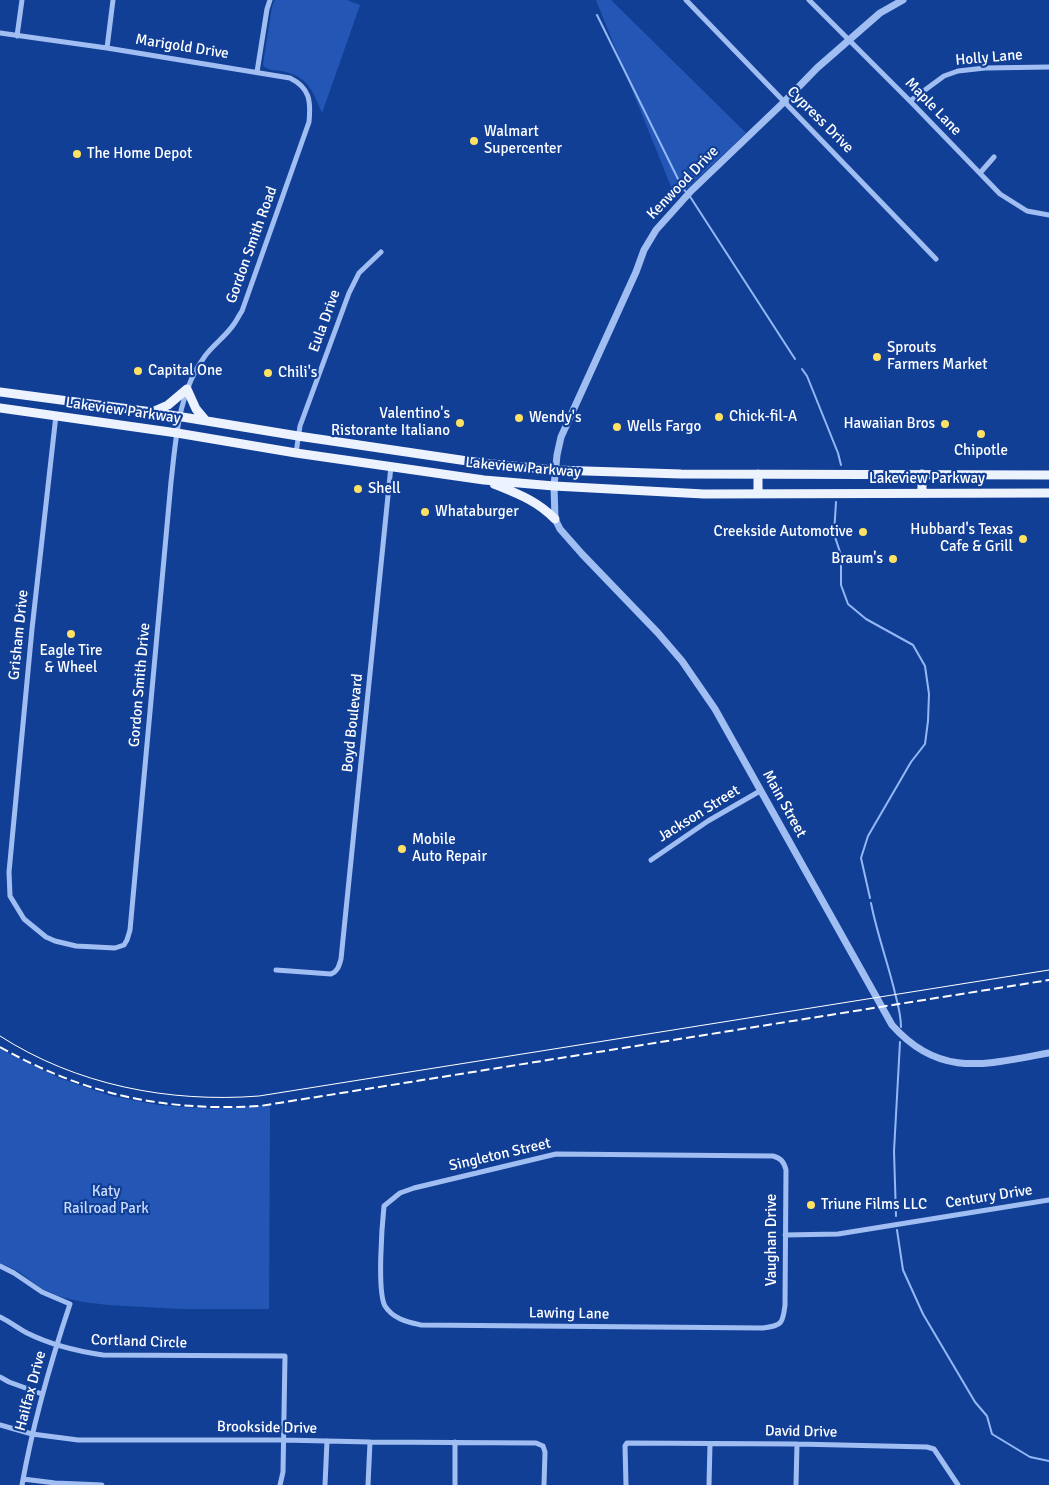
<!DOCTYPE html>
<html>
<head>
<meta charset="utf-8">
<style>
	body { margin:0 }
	canvas { display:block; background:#123f96 }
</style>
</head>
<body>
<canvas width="1049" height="1485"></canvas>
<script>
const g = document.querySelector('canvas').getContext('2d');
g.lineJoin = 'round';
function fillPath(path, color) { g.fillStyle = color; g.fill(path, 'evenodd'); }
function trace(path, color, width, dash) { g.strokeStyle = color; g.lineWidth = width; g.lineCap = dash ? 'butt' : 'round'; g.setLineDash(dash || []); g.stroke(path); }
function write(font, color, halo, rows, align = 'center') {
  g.font = font + ' Signika,sans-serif'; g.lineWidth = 4.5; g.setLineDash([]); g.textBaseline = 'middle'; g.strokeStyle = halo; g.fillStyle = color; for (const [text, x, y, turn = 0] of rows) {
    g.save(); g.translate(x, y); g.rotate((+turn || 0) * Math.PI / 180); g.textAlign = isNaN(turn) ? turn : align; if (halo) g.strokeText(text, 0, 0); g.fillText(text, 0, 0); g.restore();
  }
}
const green = new Path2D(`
	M275,0H347L360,5L322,113C312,90 309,77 282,71C275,70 268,71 263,65L272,7Z
	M596,0H611L746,133L676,199Z
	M0,1049L59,1078L111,1096L158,1105L210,1109L270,1105L269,1309H181L108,1305L84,1302L61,1297L42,1289L18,1271L0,1263Z`);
const stream = new Path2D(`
	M597,15L681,185L686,192
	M689,195L795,359
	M802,369L807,376L838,453L841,465
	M836,502L834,534L841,555V585L848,604L866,619L913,645L925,666L929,694L928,721L925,744L911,762L868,836L861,858L870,898
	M871,903C877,934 888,963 895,993C898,1004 901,1015 901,1027
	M896,1216L894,1151L900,1042
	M897,1230L903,1270L923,1314L975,1402L987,1416L992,1434L1030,1457L1049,1461`);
const minor = new Path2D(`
	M686,0L936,259
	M809,0L910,101L1000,194L1027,211L1049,215
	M0,33L107,48L290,78C310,88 311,101 309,122L242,311C239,315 237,320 234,324C226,336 214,344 205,356C178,392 176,439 171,482L130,930L127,940L124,945L115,948L76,946L55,941L46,937L24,919L10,896L9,872L32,629L56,415
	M17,36L22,0
	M107,48L113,0
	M257,72L267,9L270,0
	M910,101L944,76L958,71L985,68L1049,67
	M980,173L994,157
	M296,453L300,426L349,293L359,273L381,252
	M651,860L708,821L760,791
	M276,970L331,974C338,971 339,966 341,959L391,466
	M556,1154L773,1156C781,1158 784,1162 786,1170L785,1305C783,1323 782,1326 763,1328L421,1325C408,1322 393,1319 385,1306C377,1292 382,1225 384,1206L400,1193L414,1188Z
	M785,1235L838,1234L1049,1200
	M0,1266L14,1273L42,1292L70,1304C50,1364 33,1423 22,1485
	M0,1317C10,1322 18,1328 27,1333C51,1345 76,1351 103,1355L285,1356L283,1472L280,1485
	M0,1377L9,1382L42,1394
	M0,1425L32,1434L78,1440H283L370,1442L536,1443L543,1446L545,1452L544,1485
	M23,1479L55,1483L102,1485
	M325,1485L327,1441
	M368,1485L370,1442
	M455,1485V1442
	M626,1485L625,1446L627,1443L797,1444L927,1447L934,1449L958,1485
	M709,1485L710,1444
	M796,1485L797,1444`);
const tertiary = new Path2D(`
	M903,0L880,13L817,68L784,102L691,191L656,230L644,250L636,272L561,437L557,455L554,486L555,519L560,529L582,554L658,633L682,661L715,709L892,1025C940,1079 986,1064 1049,1053`);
const primary = new Path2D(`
	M0,392L152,412L298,436L481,463L555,470L681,474L1049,475
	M0,408L177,433L296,453L484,480L554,486L704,494L1049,493
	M152,412L168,405L187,389L196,409L206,421
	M758,474V494
	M494,484C518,494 536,500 555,519
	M922,493V474`);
const tram = new Path2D(`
	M0,1036C76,1085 169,1103 259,1096L1049,970`);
const rail = new Path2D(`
	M0,1047C83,1094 165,1112 260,1106L1049,980`);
const markers = [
	[474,141,5,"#ffe163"],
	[77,154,5,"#ffe163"],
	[877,357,5,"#ffe163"],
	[138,371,5,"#ffe163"],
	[268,373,5,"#ffe163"],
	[719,417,5,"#ffe163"],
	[519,418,5,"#ffe163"],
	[460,423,5,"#ffe163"],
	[945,424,5,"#ffe163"],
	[617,427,5,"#ffe163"],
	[981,434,5,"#ffe163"],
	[358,489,5,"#ffe163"],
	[425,512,5,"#ffe163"],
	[863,532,5,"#ffe163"],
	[1023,539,5,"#ffe163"],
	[893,559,5,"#ffe163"],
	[71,634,5,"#ffe163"],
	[402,849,5,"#ffe163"],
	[811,1205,5,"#ffe163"]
];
const streetNames = [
	["Marigold Drive",182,47,9],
	["Holly Lane",989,58,-5],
	["Maple Lane",933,107,46],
	["Cypress Drive",820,120,45],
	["Kenwood Drive",683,183,-46],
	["Gordon Smith Road",252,245,-70],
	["Eula Drive",325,321,-70],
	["Lakeview Parkway",123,411,8],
	["Lakeview Parkway",523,468,5],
	["Lakeview Parkway",927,479],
	["Grisham Drive",19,635,-84],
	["Gordon Smith Drive",140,685,-85],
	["Boyd Boulevard",353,723,-84],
	["Main Street",784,804,61],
	["Jackson Street",699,814,-32],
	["Singleton Street",500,1155,-13],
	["Century Drive",989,1197,-9],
	["Vaughan Drive",772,1240,-90],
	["Lawing Lane",569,1314,1],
	["Cortland Circle",139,1342,2],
	["Hailfax Drive",31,1391,-75],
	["Brookside Drive",267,1428,1],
	["David Drive",801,1432,1]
];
const poiNames = [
	["Walmart",484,132],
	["Supercenter",484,149],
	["The Home Depot",87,154],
	["Sprouts",887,348],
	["Farmers Market",887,365],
	["Capital One",148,371],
	["Chili's",278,373],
	["Valentino's",450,414,"right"],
	["Ristorante Italiano",450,431,"right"],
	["Chick-fil-A",729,417],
	["Wendy's",529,418],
	["Hawaiian Bros",935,424,"right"],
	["Wells Fargo",627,427],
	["Chipotle",981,451,"center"],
	["Shell",368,489],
	["Whataburger",435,512],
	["Hubbard's Texas",1013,530,"right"],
	["Cafe & Grill",1013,547,"right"],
	["Creekside Automotive",853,532,"right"],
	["Braum's",883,559,"right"],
	["Eagle Tire",71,651,"center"],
	["& Wheel",71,668,"center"],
	["Mobile",412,840],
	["Auto Repair",412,857],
	["Triune Films LLC",821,1205]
];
const parkNames = [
	["Katy",106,1192],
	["Railroad Park",106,1209]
];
fillPath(green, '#2457b5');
trace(stream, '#93b8f6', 2);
trace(minor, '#a1bef3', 5);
trace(tertiary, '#a1bef3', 7);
trace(primary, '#edf2ff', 9);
trace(tram, '#fff', 1);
trace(rail, '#fff', 2, [9, 4]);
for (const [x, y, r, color] of markers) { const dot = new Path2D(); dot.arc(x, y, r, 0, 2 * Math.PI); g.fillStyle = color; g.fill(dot); trace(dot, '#123f96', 2); }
write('15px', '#fff', '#123f96', streetNames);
write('15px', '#fff', '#123f96', poiNames, 'left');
write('15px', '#c9dcfd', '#123f96', parkNames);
</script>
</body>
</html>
